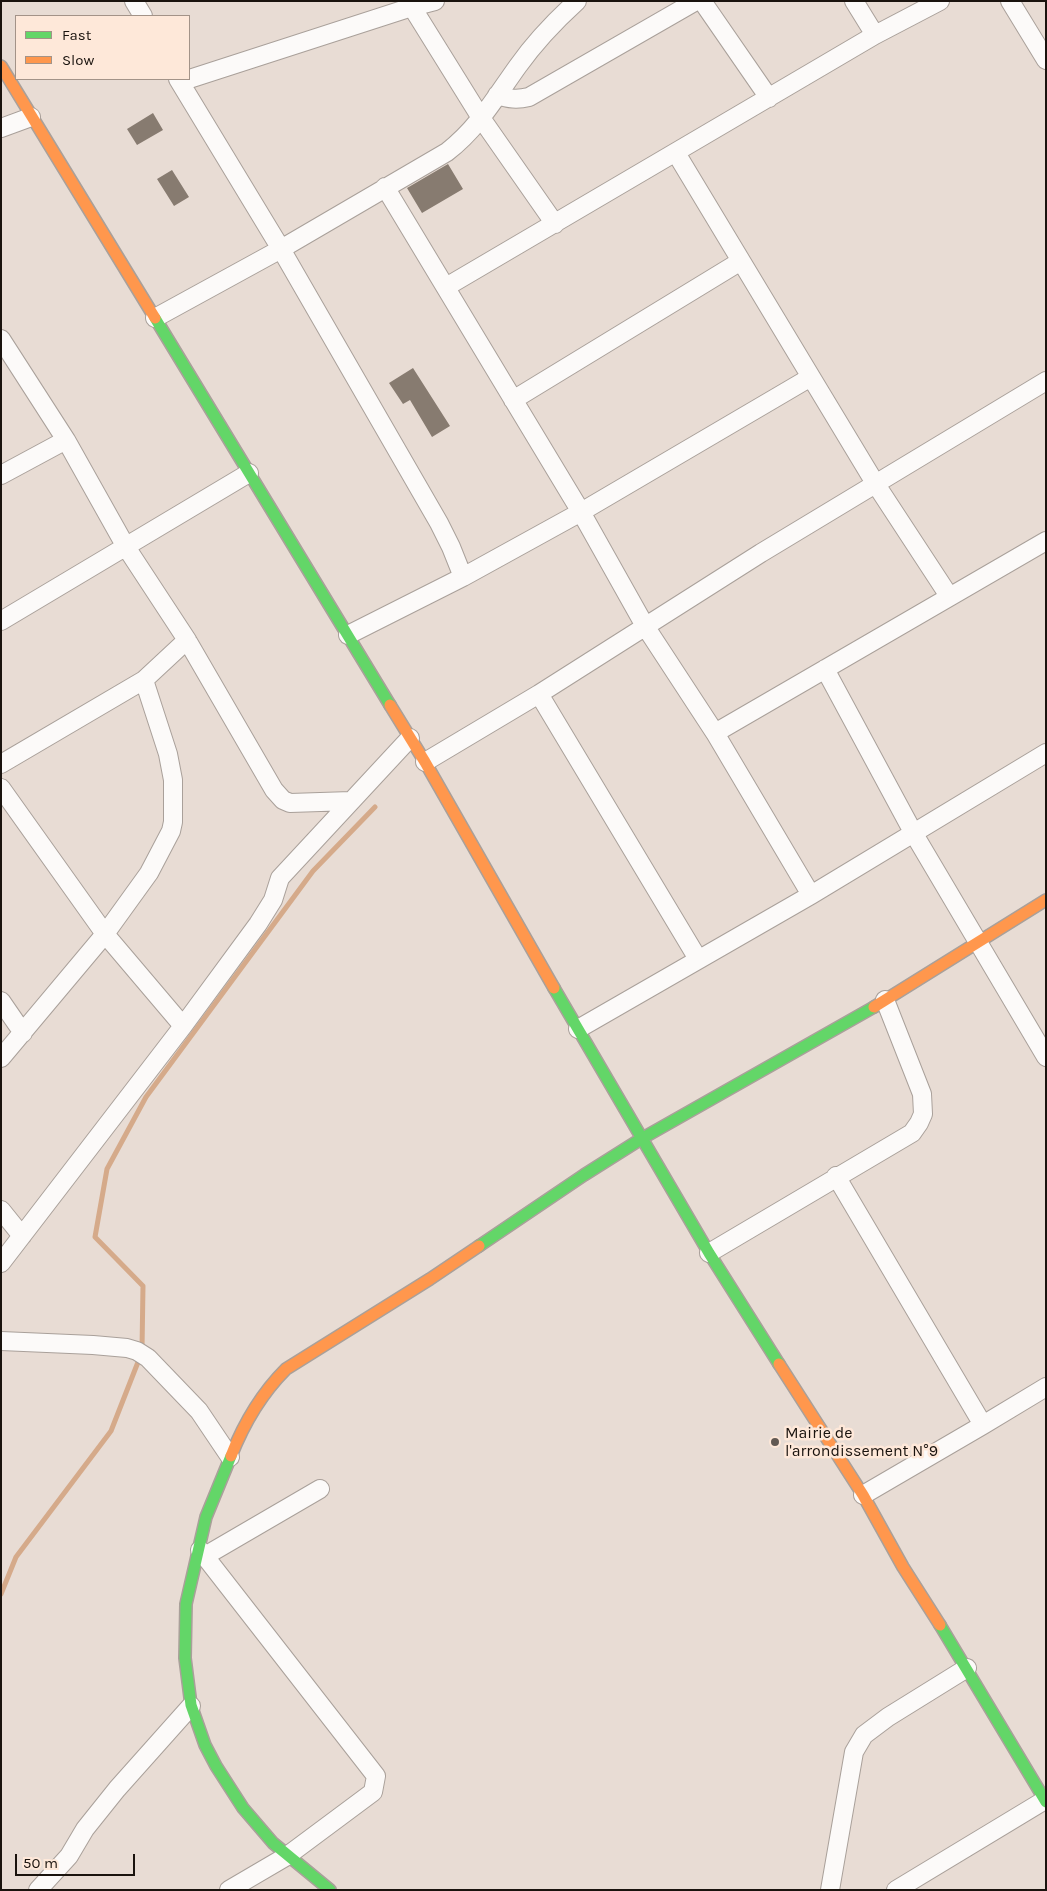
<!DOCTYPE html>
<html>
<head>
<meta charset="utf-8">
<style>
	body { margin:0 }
	#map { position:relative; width:1047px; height:1891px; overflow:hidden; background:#e8dcd4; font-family:Karla,sans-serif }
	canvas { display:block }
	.frame { position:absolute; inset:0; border:2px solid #1a130e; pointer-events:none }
	.legend { position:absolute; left:15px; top:15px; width:175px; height:65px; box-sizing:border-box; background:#fee8d9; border:1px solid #a39388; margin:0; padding:6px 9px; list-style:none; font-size:15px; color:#1a130e }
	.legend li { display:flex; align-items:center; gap:10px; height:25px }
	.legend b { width:25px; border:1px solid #a39388 }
	.scale { position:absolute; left:15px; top:1854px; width:120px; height:22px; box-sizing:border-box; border:2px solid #1a130e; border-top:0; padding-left:6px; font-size:15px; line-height:18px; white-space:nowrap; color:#1a130e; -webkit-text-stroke:4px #fee8d9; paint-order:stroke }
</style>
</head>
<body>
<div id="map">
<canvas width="1047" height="1891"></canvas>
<div class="frame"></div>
<ul class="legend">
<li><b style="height:6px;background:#63d668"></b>Fast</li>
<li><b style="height:6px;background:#ff974d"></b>Slow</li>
</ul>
<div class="scale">50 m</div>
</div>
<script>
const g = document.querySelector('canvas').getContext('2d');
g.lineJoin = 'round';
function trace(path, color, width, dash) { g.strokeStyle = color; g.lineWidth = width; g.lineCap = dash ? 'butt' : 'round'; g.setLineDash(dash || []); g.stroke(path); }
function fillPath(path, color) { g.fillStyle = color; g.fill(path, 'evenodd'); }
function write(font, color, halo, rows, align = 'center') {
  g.font = font + ' Karla,sans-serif'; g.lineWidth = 5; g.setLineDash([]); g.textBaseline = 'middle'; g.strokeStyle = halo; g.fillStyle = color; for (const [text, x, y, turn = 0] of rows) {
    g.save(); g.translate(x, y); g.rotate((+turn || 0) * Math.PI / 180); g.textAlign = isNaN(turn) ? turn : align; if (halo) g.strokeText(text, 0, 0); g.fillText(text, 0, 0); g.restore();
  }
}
const stream = new Path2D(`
	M142,1349L143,1286L95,1237L107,1169L146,1097L313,871L375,807
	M1,1594L16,1557L111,1431L140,1357`);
const building = new Path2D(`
	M153,113L163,130L137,145L127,129Z
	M448,164L463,189L422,213L407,188Z
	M172,170L189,197L174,206L157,179Z
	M413,368L450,426L432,437L410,400L403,404L389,383Z`);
const street = new Path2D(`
	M134,1L143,16
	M702,1L769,98
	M854,1L875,35L940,1
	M1010,1L1046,60
	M412,7L435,1
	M180,82L412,7L481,118L555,224
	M497,95C509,99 517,100 529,97L696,1
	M1,128L31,117
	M385,187L581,512L645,626L715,733L811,895
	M446,287L875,35
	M155,318L281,249L178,79
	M1,339L66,440L126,547L187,640L274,790L283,800L290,803L351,801
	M811,377L875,483L949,596
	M513,400L741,261
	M1,475L66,440
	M463,577L451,547L439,523L281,249L447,152C478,128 495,98 518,66C535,42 555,21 577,1
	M1,621L249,473
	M348,635L463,577L581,512L811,377L676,153
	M825,669L914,834L1046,1057
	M539,694L698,959
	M715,733L1046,541
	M425,762L539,694L761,553L1046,381
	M1,764L144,680L187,640
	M1,788L105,934L183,1026
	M1,1001L23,1033
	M578,1029L811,895L1046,753
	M1,1058L105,934L149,873L171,831L173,822V780L168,754L144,680
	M836,1176L983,1425
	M1,1210L22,1236
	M709,1253L912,1133L919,1123L923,1114L922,1094L885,1000
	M1,1263L183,1026L258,924L273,900L280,878L410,738
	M1,1341L93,1345L127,1348L137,1351L148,1358L199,1411L230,1457
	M863,1495L983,1425L1046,1387
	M200,1550L376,1776L373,1792L287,1856L229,1890
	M205,1556L320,1489
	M38,1890L69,1856L85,1829L117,1789L191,1706
	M830,1890L854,1752L864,1735L888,1717L967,1668
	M896,1890L1045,1800`);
const fast = new Path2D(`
	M155,318L390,705
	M554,988L709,1253L779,1364
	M479,1246L584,1175L641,1139L874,1007
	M231,1456L206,1517L186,1604L185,1658L191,1705L205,1745L216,1766L243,1808L273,1843L330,1890
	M940,1625L1046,1802`);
const slow = new Path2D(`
	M1,66L155,318
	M390,705L425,762L554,988
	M874,1007L1046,900
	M779,1364L863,1495L903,1567L940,1625
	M231,1456C244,1423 261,1394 286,1369L430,1279L479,1246`);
const markers = [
	[775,1442,5,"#625953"]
];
const poiNames = [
	["Mairie de",785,1433],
	["l'arrondissement N°9",785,1451]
];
trace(stream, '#d5aa8a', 5);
fillPath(building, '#877b70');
trace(street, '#a9a09a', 20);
trace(fast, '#a9a09a', 14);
trace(slow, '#a9a09a', 14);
trace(street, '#fcfaf9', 18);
trace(fast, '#63d668', 11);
trace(slow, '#ff974d', 11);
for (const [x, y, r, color] of markers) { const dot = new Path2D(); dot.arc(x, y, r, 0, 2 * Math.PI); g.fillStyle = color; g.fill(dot); trace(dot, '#fee8d9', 2); }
write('16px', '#1a130e', '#fee8d9', poiNames, 'left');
</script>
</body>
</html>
